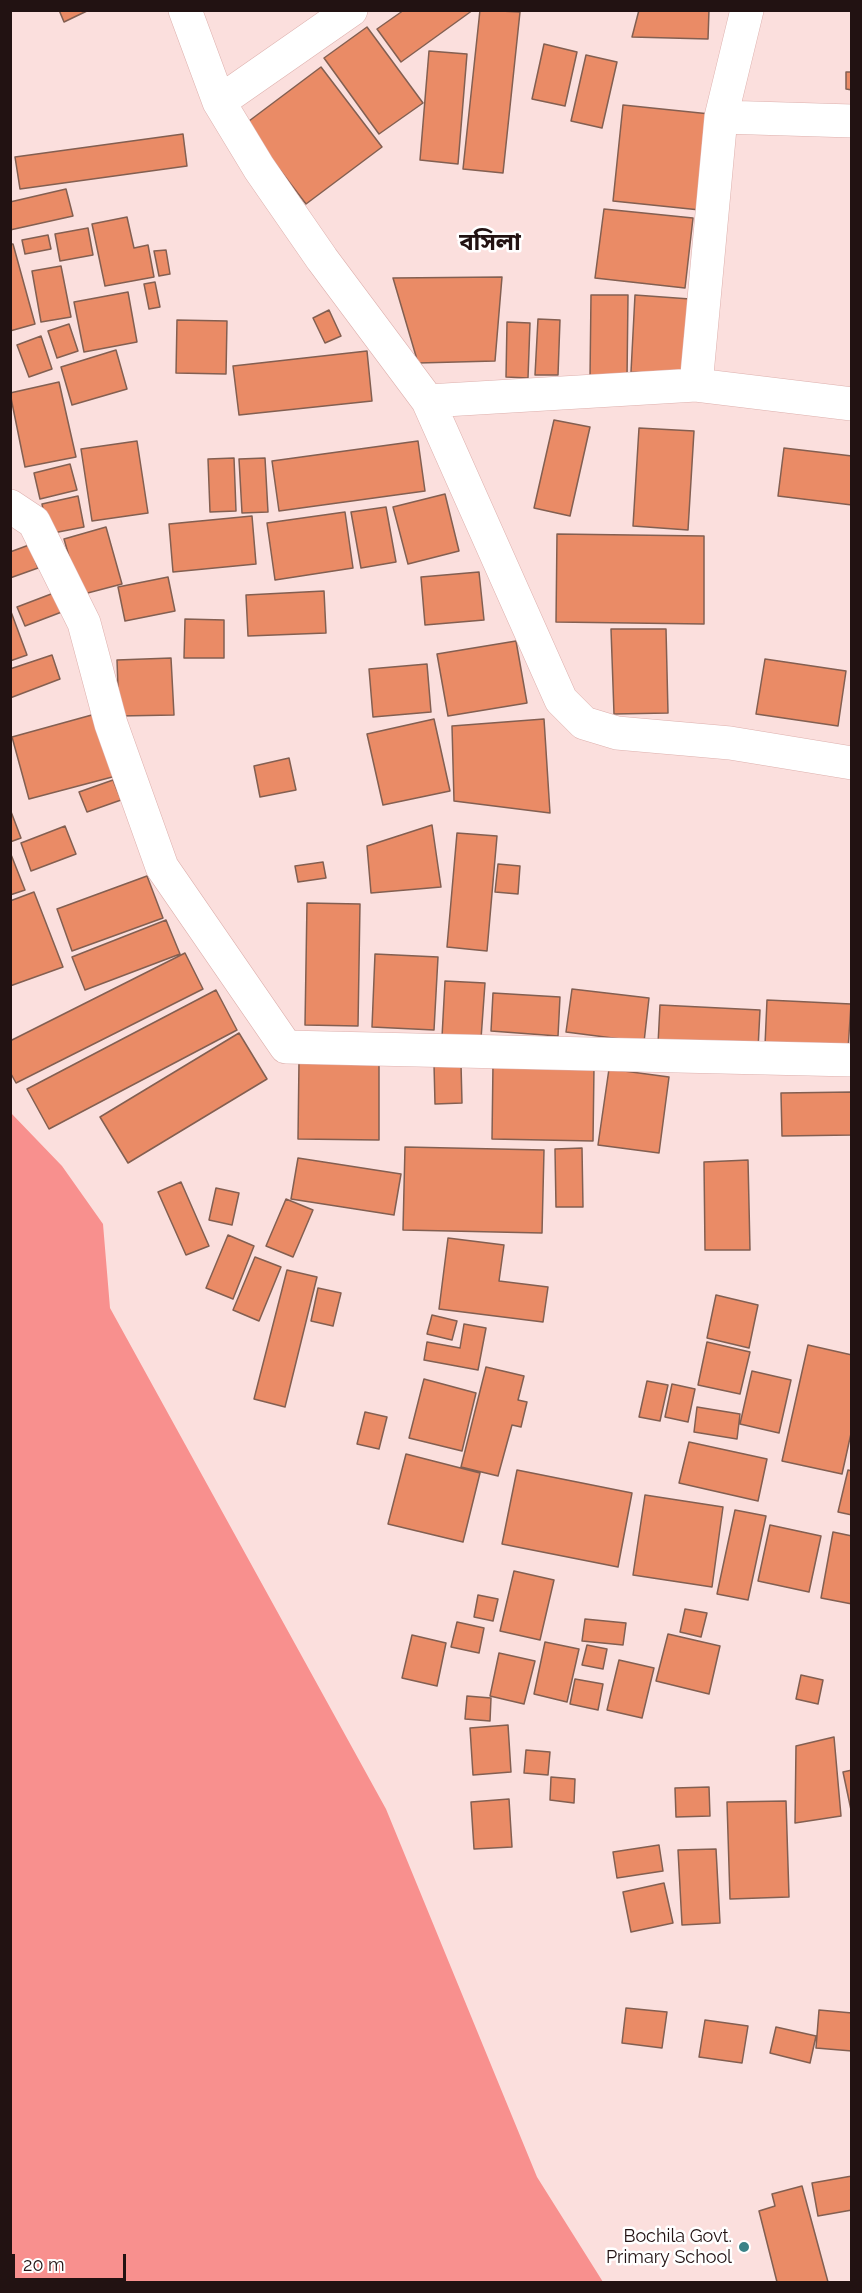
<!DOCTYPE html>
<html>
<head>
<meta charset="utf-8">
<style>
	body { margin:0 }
	#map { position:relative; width:862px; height:2293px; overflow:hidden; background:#fbdfdd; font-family:Raleway,sans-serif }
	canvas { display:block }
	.frame { position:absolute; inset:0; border:12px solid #221212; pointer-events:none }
	.scale { position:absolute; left:12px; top:2254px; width:114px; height:27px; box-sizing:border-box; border:3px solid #221212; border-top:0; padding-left:8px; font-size:18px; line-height:21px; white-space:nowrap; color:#221212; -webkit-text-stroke:4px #fff; paint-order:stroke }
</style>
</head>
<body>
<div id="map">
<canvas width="862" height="2293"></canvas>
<div class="frame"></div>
<div class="scale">20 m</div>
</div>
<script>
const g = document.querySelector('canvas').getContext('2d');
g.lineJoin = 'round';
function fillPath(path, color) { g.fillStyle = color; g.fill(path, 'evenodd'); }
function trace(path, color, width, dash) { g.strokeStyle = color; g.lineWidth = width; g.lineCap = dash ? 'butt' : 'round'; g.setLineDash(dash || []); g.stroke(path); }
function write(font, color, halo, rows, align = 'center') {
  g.font = font + ' Raleway,"Noto Sans Bengali",sans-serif'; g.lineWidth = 5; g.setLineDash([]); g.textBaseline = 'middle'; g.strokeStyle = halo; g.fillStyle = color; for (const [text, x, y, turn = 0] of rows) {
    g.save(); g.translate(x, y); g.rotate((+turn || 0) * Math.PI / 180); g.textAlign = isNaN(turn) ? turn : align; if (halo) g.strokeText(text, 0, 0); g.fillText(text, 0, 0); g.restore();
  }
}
const water = new Path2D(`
	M11,1113L62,1166L103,1224L110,1308L386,1809L537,2177L603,2282H11Z`);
const building = new Path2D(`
	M59,10H89L64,22Z
	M404,10H473L401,62L377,29Z
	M480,10L520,12L503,173L463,169Z
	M639,10H709L708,39L632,37Z
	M367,27L423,103L379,134L324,58Z
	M544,44L577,52L565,106L532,99Z
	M429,51L467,54L458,164L420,160Z
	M586,55L617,62L602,128L571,121Z
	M321,67L382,147L306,204L245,124Z
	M846,72H852V90L846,89Z
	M623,105L710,114L700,210L613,201Z
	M183,134L187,166L20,189L15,157Z
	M66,189L73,216L10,230V202Z
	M604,209L693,218L685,288L595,278Z
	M127,217L134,248L148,245L154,277L105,286L92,224Z
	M88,228L93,255L60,261L55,234Z
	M48,235L51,249L25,254L22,240Z
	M10,244H13L35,324L10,331Z
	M166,250L170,274L159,276L154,251Z
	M61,266L71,317L41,322L32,271Z
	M502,277L495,361L418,363L393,278Z
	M155,282L160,307L149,309L144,284Z
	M128,292L137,342L84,352L74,302Z
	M591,295H628L627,379L590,378Z
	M635,295L690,299L685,375L631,372Z
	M329,310L341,336L325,343L313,318Z
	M538,319L560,320L558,375H535Z
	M177,320L227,321L226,374L176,373Z
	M507,322L530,323L528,378L506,377Z
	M69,324L78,351L57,358L48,331Z
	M41,336L52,369L29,377L17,345Z
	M116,350L127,389L72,405L61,367Z
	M367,351L372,401L239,415L233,366Z
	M59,382L76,457L25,467L10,393Z
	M554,420L590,427L570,516L534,508Z
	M639,428L694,431L688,530L633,526Z
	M137,441L148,513L92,521L81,449Z
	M418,441L425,491L279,511L272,461Z
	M784,448L852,456V505L778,496Z
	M234,458L236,511L210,512L208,459Z
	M265,458L268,512L242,513L239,459Z
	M70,464L77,490L40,499L34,473Z
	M445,494L459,551L408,564L393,507Z
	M78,496L84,527L48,534L42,504Z
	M386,507L396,562L361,568L351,512Z
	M345,512L353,568L275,580L267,523Z
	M252,516L256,564L173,572L169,524Z
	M106,527L122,584L80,595L64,539Z
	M557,534L704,536V624L556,622Z
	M29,545L38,568L10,578V552Z
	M479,572L484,620L425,625L421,577Z
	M168,577L175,611L125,621L118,587Z
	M59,591L67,610L25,626L17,607Z
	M324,591L326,633L248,636L246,595Z
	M10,609L27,655L10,661Z
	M185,619L224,620V658H184Z
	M611,629H666L668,713L614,714Z
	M516,641L527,703L448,716L437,654Z
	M52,655L60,679L10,698V669Z
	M171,658L174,715L119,716L117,660Z
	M765,659L846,671L838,726L756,714Z
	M427,664L431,712L373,717L369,669Z
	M99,713L116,776L29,799L12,737Z
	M434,719L450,791L383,805L367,734Z
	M544,719L550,813L454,801L452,726Z
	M289,758L296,790L260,797L254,766Z
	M113,780L121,800L87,812L79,792Z
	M10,809L21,838L10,842Z
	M432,825L441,887L371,893L367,846Z
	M65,826L76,854L31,871L21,843Z
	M457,833L497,836L487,951L447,947Z
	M10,852L25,890L10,895Z
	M323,862L326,878L298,882L295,866Z
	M498,864L520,866L518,894L495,892Z
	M147,876L163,918L72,951L57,909Z
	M34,892L63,967L10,986V901Z
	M307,903L360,904L358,1026L305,1025Z
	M166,920L180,954L85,990L72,957Z
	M185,953L203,989L16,1083L10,1072V1041Z
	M375,954L438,957L434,1030L372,1027Z
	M445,981L485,983L481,1039L442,1037Z
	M572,989L649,998L644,1042L566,1032Z
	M216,990L237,1030L49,1129L27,1089Z
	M493,993L560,997L558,1036L491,1031Z
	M767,1000L851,1004L848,1050L765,1045Z
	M660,1005L760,1010L758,1049L658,1044Z
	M239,1033L267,1079L128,1163L100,1117Z
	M299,1061L379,1063V1140L298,1139Z
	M434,1064H461L462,1103L435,1104Z
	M493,1064L594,1067L593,1141L492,1139Z
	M609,1069L669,1077L659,1153L598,1145Z
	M852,1092V1135L782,1136L781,1093Z
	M405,1147L544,1150L542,1233L403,1230Z
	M582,1148L583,1207H556L555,1149Z
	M298,1158L401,1174L394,1215L291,1199Z
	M748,1160L750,1250H705L704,1162Z
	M181,1182L209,1246L186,1255L158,1192Z
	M216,1188L239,1193L232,1225L209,1220Z
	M286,1199L313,1210L293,1257L266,1246Z
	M228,1235L254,1246L233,1299L206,1288Z
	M448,1238L504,1245L499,1281L548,1287L543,1322L439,1309Z
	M255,1257L281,1267L259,1321L233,1310Z
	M287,1270L317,1277L285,1407L254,1399Z
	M318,1288L341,1293L333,1326L311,1321Z
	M716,1295L758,1305L749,1348L707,1338Z
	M432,1315L457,1321L452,1340L427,1334Z
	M464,1324L486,1328L478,1370L424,1360L427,1342L460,1348Z
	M707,1342L750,1352L740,1394L698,1385Z
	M808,1345L852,1355V1429L842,1474L782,1461Z
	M486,1367L524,1376L518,1400L527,1402L521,1427L512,1425L498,1476L461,1467Z
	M752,1371L791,1380L779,1433L740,1424Z
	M424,1379L476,1393L462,1451L409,1438Z
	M647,1381L668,1385L660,1421L639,1417Z
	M672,1384L695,1389L688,1422L665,1417Z
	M697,1407L740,1414L737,1439L694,1432Z
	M365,1412L387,1417L379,1449L357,1444Z
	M689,1442L767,1459L758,1501L679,1483Z
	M406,1454L480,1473L463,1542L388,1524Z
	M517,1470L632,1493L618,1567L502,1544Z
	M848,1470L852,1471V1515L838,1512Z
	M645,1495L723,1507L712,1587L633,1575Z
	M735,1510L766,1516L748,1600L717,1594Z
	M770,1525L821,1536L809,1592L758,1581Z
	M833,1532L852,1536V1604L821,1598Z
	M514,1571L554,1580L540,1640L500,1631Z
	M478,1595L498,1599L493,1621L474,1617Z
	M685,1609L707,1613L701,1637L680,1632Z
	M585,1619L626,1623L623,1645L582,1641Z
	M457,1622L484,1628L479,1653L451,1647Z
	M668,1634L720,1646L709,1694L656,1681Z
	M412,1635L446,1643L437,1686L402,1678Z
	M545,1642L579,1649L567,1702L534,1694Z
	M587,1645L607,1649L603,1669L582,1665Z
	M499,1653L535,1661L524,1704L490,1696Z
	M619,1660L654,1668L642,1718L607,1710Z
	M801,1675L823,1680L818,1704L796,1699Z
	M575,1679L603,1684L598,1710L570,1704Z
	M467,1696L491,1698L490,1721L465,1719Z
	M508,1725L511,1772L473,1775L470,1728Z
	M834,1737L841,1816L795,1823L796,1746Z
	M526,1750L550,1752L548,1775L524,1773Z
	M852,1770V1810H851L843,1772Z
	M551,1777L575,1779L574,1803L550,1800Z
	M709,1787L710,1816L676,1817L675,1788Z
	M509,1799L512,1847L474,1849L471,1802Z
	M786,1801L789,1897L730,1899L727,1802Z
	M659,1845L663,1871L617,1878L613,1852Z
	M716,1849L720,1923L682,1925L678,1850Z
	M664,1883L673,1923L631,1932L623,1892Z
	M626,2008L667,2012L662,2048L622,2043Z
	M819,2010L852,2013V2051L816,2048Z
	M705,2020L748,2026L742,2063L699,2057Z
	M776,2027L816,2036L810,2063L770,2053Z
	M852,2176V2210L818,2216L812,2183Z
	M802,2186L828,2282H777L759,2211L775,2206L772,2194Z`);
const street = new Path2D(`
	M185,10L219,102L259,168L322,259L428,401L561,700L584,723L617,733L730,743L852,763
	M219,102L351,10
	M721,117L852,121
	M696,385L721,117L747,10
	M428,401L696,385L852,404
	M10,506L34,522L84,623L111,724L162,867L286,1047L852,1060`);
const markers = [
	[744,2247,6,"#3a8287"]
];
const poiNames = [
	["Bochila Govt.",732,2237],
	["Primary School",732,2258]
];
const districtNames = [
	["বসিলা",490,243]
];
fillPath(water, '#f8908e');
fillPath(building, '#ea8b66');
trace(building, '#835f51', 1.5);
trace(street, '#ddb0ad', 34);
trace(street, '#fff', 33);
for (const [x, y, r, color] of markers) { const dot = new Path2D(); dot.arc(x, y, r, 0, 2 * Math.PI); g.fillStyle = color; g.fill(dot); trace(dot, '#fff', 2); }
write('18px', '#221212', '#fff', poiNames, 'right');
write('bold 24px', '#221212', '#fff', districtNames);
</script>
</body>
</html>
